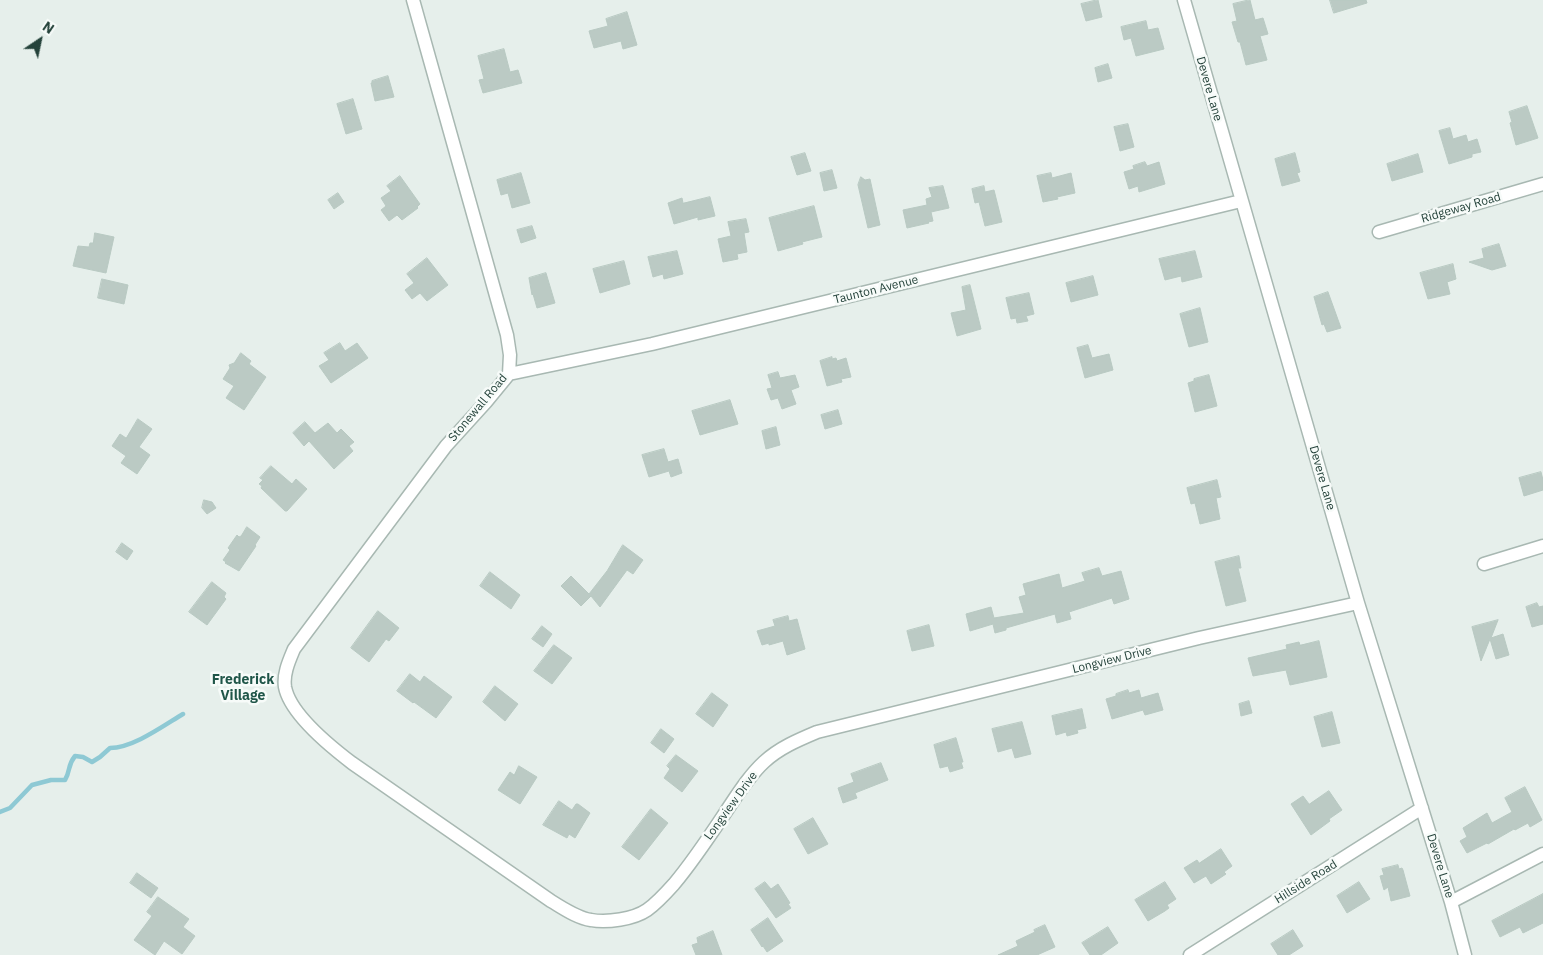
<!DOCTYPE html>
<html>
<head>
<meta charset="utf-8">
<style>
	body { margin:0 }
	#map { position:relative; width:1543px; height:955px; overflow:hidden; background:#e6efeb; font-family:"IBM Plex Sans",sans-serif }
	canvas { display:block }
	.north { position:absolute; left:15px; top:15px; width:50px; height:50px; -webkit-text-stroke:4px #f7fbf9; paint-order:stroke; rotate:34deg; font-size:14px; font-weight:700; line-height:20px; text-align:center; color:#24423a }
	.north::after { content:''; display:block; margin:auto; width:18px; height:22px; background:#24423a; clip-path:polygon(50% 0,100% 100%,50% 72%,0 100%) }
</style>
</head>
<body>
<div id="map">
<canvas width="1543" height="955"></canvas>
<div class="north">N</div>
</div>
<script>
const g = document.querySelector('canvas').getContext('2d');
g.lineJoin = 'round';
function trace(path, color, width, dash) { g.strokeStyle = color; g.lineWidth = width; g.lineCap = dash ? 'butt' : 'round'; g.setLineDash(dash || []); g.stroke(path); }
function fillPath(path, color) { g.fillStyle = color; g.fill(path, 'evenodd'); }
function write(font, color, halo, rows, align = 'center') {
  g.font = font + ' "IBM Plex Sans",sans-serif'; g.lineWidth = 5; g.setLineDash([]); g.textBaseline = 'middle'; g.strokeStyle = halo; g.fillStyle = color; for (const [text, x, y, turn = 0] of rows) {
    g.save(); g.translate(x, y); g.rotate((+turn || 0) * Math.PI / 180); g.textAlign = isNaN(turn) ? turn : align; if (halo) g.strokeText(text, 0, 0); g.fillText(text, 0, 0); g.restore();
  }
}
const stream = new Path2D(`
	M0,812L10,808L32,785L51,780H65C71,770 67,766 75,756L83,757L92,762L100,757L110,748C133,748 163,726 183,714`);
const building = new Path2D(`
	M1098,0L1102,17L1086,21L1081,4Z
	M1250,0L1255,20L1263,18L1268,34L1260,36L1267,60L1246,65L1240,42H1238L1232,22L1237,21L1233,4Z
	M1330,0H1366L1367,3L1334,13Z
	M627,12L637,45L623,49L621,41L594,48L589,31L608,26L606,19Z
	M1146,21L1148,30L1158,28L1164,49L1136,56L1131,38L1124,40L1121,27Z
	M504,49L510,72L518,70L522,83L483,93L479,80L484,79L478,56Z
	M1108,64L1112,78L1098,82L1095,68Z
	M388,76L394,97L375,101L371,83H372V81Z
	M353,99L362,129L346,134L337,104Z
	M1527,106L1538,138L1516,145L1510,123L1512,122L1509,112Z
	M1128,124L1134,147L1120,151L1114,127Z
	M1450,128L1453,139L1466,135L1468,142L1477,139L1481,152L1472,154V157L1449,164L1439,131Z
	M805,153L811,171L797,175L791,157Z
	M1295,153L1300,172L1297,173L1300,181L1282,186L1275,159Z
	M1418,154L1423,172L1392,181L1387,164Z
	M1145,162L1147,166L1159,162L1165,184L1139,192L1138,186L1129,189L1124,172L1134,169L1133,166Z
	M832,170L837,188L824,191L820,173Z
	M521,173L530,203L512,208L508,193L501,195L497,180Z
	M1051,173L1052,178L1071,173L1075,193L1057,197L1058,199L1043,202L1037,176Z
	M400,176L420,204L417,207L418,208L402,220L397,215L389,221L381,210L386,206L381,198L391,191L387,186Z
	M861,177L865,180L870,179L880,225L868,228L858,185Z
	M943,186L949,208L931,212L933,221L928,222L929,223L907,228L903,210L927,205L926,199L932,197L929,188Z
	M984,186L985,192L994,190L1002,222L985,226L979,202L975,203L972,189Z
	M338,193L344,202L334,209L328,200Z
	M710,197L715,216L698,220V217L674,224L668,203L682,198L683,203Z
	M814,206L822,237L802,242L803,244L778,251L769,218Z
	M746,219L749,232L744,233L747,252L737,254L738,259L723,262L718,239L731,236L728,222Z
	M532,226L536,238L521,243L517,230Z
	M95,233L114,237L106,273L73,266L78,246L89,247L90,243H93Z
	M1499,244L1506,266L1492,270L1469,262L1484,258L1482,249Z
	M677,251L683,274L664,279L663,274L653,277L648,257Z
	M1195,251L1202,277L1182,282L1181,276L1165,280L1159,259Z
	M427,258L448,285L427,301L420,293L412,299L405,290L414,283L407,274Z
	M624,261L630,284L600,293L593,269Z
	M1453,264L1456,279L1447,282L1450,294L1428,299L1420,273Z
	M546,273L555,303L537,308L533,294L532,295L529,278Z
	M1093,276L1098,295L1071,302L1066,283Z
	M102,279L128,285L124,304L98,298Z
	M970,285L981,329L957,336L951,313L966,310L962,287Z
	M1328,292L1341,328L1327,332L1324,324L1322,325L1314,297Z
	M1029,293L1034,314L1026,316L1028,321L1017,323L1016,318L1011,319L1006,298Z
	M1200,308L1208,342L1189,347L1180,314Z
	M340,343L345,351L357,343L368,358L331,383L319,366L329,360L324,353Z
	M1088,345L1092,358L1109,354L1113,370L1085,378L1077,348Z
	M241,353L251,361L249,364L266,377L244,410L226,398L234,386L223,379L230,368L229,365L234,363Z
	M832,357V359L836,358L837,361L846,358L851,377L841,379L842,382L827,386L820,361Z
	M778,372L780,378L795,375L799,387L791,390L796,404L782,409L778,398L771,400L767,389L772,388L768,375Z
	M1209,375L1217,406L1195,412L1188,383L1194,381V379Z
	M730,400L738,424L700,435L692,411Z
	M838,410L842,424L825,429L821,415Z
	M138,419L152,429L139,447L150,455L137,474L121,463L126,456L112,446L120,434L126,438Z
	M305,422L315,433L328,423L337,433L341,429L354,442L349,446L353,451L334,469L309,441L304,446L293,433Z
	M776,427L780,445L766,449L762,431Z
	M664,449L668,462L678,459L682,473L671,477L669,471L649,477L642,455Z
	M271,466L292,484L296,479L307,489L287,511H285L261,488L262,486L259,484L263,480L260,478Z
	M1541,472L1543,480V490L1524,496L1519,478Z
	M1217,480L1221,497L1216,498L1220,519L1200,524L1195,503L1191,504L1187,488Z
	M204,500L212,502L216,508L207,514L202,508Z
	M247,527L260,537L255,545L256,546L239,571L225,563L226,562L223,560L230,550L228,548L237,535L239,537L241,536Z
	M122,543L133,551L127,560L116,552Z
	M623,545L643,560L633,574L627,570L600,607L591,596L581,606L561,586L571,576L589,594L607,571Z
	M1239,556L1241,568H1238L1246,601L1226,606L1215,562Z
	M1099,568L1102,576L1121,571L1129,599L1114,604L1112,598L1069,612L1071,619L1057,623L1055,614L1006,628V630L995,633L993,624L970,631L966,614L991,607L994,618L1024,613L1019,597L1026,595L1023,584L1059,574L1062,588L1085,581L1082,573Z
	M490,572L520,595L511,609L480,586Z
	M212,582L226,593L224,597L226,599L207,625L189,612Z
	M1537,603L1539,607L1543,606V624L1532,627L1526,607Z
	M378,611L399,628L389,641L386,639L369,662L351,648Z
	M788,616L789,621L797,619L805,649L787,655L783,641L769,645V643L762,645L757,631L775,626L773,620Z
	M1498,620L1491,638L1503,634L1509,655L1496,659L1490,639L1481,661L1472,627Z
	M929,625L934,646L912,651L907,631Z
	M542,626L552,634L543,647L532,639Z
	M1319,641L1327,677L1290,685L1286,670L1253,676L1248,658L1287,649L1286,645L1299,642L1300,645Z
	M554,645L572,658L552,684L534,671Z
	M410,674L420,682L424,676L452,697L436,718L414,702L413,703L397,691Z
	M495,686L518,704L505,721L483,702Z
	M1128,690L1129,693L1139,690L1141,698L1158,693L1163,710L1145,715L1143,710L1112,719L1106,699L1116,696V694Z
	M712,693L728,705L713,727L696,714Z
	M1249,701L1252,713L1241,716L1239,704Z
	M1082,709L1086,728L1077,730L1078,733L1067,736L1066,732L1056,735L1052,716Z
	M1332,712L1340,743L1322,747L1314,717Z
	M1022,722L1031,754L1015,758L1012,748L998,752L992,729Z
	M661,729L674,739L664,753L651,743Z
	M956,738L963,762H961L963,768L950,772L948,766L940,768L934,745Z
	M676,755L698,771L682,792L664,778L670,769L667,766Z
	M881,763L888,780L855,793L857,798L843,803L838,788L854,782L851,774Z
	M519,766L537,777L520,804L498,790L510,772L514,775Z
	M1525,787L1542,820L1530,827L1528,823L1515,830L1514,829L1488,844L1487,843L1467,853L1460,841L1467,837L1463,828L1487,813L1492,823L1512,812L1505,798Z
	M1329,791L1342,810L1329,819L1330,821L1311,835L1291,804L1303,796L1309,804Z
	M559,801L572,810L576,804H578L590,813L575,838L569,834L567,838L543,825Z
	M651,809L668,823L639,860L622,847Z
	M813,818L828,844L808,854L794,829Z
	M1221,849L1232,866L1224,872L1226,874L1211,884L1206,876L1194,883L1184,868L1197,860L1199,863Z
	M1398,865L1399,869L1402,868L1403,870L1410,896L1391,901L1388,887L1384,890L1380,876L1384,875L1382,869Z
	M137,873L158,888L151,898L130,883Z
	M765,882L771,889L778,884L790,903L788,904L791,908L776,918L755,889Z
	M1165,882L1176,899L1167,905L1169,908L1165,911L1148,921L1135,900Z
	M1359,882L1370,899L1347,913L1337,896Z
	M1543,894V923L1523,933L1520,927L1500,937L1492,921Z
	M158,897L189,919L183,927L195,936L182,954L164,941L155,955L134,940L152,916L147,912Z
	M768,918L783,941L767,952L763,946L762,947L751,930Z
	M1045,925L1055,947L1037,955H998L1018,946L1016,941L1035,932L1034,930Z
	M1108,927L1118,943L1101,955H1090L1082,943Z
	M1293,930L1303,946L1289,955H1278L1271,944Z
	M713,931L722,955H696L692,945L698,943L697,938Z`);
const street = new Path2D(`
	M413,0L507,335L510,355L509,374L486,402L446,446L294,649C289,661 283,674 285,687C290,714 331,747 352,763L551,901C563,908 577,918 591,920C607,923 634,919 647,910C657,903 666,893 674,884C695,859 713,831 731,804C741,789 751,774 764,762C779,748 798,740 817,732L1199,638L1358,603
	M1184,0L1358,603L1451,902L1465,955
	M1379,232L1543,184
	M509,374L652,344L1241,201
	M1484,564L1543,546
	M1451,902L1543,854
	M1190,955L1422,808`);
const streetNames = [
	["Devere Lane",1209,89,74],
	["Ridgeway Road",1461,208,-16],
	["Taunton Avenue",876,290,-14],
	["Stonewall Road",478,408,-50],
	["Devere Lane",1322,478,74],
	["Longview Drive",1112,660,-14],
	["Longview Drive",731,806,-54],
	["Devere Lane",1440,866,73],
	["Hillside Road",1306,882,-32]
];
const neighbourhoodNames = [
	["Frederick",243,680],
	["Village",243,696]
];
trace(stream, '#8ec9d4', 4.5);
fillPath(building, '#bbcac4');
trace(building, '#b8c9c2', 1);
trace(street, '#a8b8b2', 15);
trace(street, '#fff', 12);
write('12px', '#24423a', '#f7fbf9', streetNames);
write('bold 14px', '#1f5548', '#f7fbf9', neighbourhoodNames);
</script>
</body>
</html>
